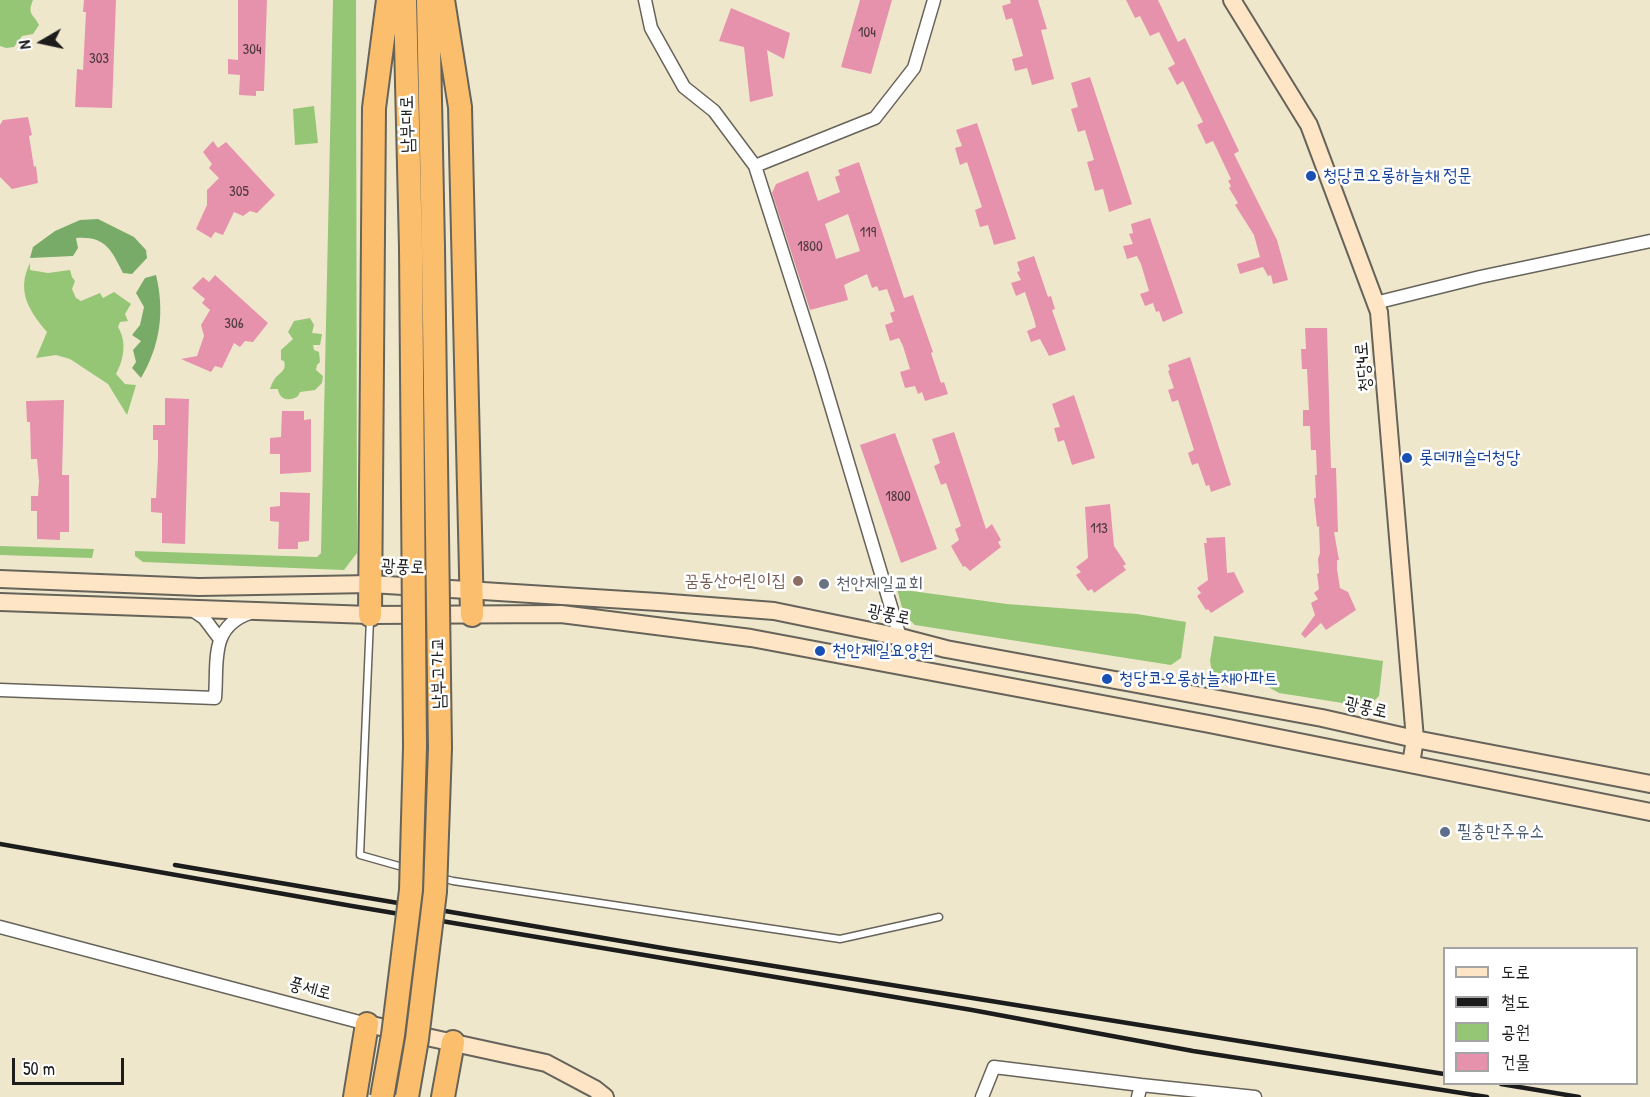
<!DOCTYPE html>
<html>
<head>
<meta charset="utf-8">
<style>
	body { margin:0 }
	#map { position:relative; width:1650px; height:1097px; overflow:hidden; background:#efe7cc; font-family:"Patrick Hand","Poor Story",sans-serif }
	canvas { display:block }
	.legend { position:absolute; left:1443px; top:947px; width:195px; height:138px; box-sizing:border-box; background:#fff; border:2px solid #a4a4a4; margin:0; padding:8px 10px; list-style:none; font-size:18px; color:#1c1c1c }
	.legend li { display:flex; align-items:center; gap:12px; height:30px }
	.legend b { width:30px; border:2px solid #a4a4a4 }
	.north { position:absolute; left:12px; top:12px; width:60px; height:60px; -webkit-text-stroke:4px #fff; paint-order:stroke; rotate:261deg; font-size:16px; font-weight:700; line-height:24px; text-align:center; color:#1c1c1c }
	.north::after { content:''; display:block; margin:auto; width:21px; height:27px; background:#1c1c1c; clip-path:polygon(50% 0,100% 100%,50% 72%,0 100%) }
	.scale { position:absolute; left:12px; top:1058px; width:112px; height:27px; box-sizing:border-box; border:3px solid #1c1c1c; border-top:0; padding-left:8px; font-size:18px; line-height:21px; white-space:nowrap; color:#1c1c1c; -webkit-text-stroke:4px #fff; paint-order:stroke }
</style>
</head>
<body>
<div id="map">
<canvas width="1650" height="1097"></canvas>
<ul class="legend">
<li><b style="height:8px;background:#fde5c5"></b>도로</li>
<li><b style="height:8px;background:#1c1c1c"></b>철도</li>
<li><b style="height:16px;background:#95c676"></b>공원</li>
<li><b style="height:16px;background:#e792ad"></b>건물</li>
</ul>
<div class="north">N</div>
<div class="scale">50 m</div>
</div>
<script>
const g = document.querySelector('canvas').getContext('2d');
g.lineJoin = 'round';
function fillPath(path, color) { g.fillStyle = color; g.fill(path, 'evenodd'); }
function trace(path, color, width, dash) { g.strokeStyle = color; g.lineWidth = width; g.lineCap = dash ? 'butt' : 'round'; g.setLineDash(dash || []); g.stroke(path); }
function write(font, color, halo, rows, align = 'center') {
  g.font = font + ' "Patrick Hand","Poor Story",sans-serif'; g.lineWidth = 5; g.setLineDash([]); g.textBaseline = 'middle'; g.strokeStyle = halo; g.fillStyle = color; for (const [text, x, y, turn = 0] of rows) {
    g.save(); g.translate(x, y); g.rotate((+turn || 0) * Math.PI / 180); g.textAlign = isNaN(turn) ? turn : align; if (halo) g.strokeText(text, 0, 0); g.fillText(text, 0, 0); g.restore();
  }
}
const green = new Path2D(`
	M0,0H33C27,15 33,13 39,25L33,34L22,36L14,47L6,48L0,46Z
	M333,0H356L357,553L344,570L143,562L135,556V551L317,557L321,553Z
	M314,106L318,143L295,145L293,109Z
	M30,263V270L48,273L70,270L72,277L75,281L72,289L76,298L81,301L100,293L103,298L114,292L131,304L125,314L128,321L120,322L118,327C127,342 124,359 116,374L125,384L136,385L127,415L108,384L70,359L56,355L36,358L47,332C29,311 16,291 30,263Z
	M310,318L314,325L312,333L322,334L320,345H313L314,350L319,352L320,362L317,365L316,370L323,376L322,383L315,390L300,392L298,396C290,402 279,400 278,389H270C271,386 272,383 274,380C279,372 287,372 284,361L281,360V350L293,339L288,332L294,321Z
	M0,546L94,549L92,558L0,555Z
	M897,589L1007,604L1137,614L1186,622L1181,658L1171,665L915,625L904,615Z
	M1214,636L1383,661L1379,696L1368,707L1279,693L1263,684L1212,672L1210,661Z`);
const forest = new Path2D(`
	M98,219L134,237L146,250L147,258L132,274L123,273C111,249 105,236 76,238L78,248L73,256L30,258L33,247L55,231L80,220Z
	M156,275C165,312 160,346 141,378L132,368L136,362L133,350L141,341L132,335L140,325L144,307L136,293L145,278Z`);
const building = new Path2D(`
	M84,0H116L112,108L75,107L77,69L83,70L86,12H83Z
	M238,0H267L264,91H256V96L239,95L240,75L228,74V59L238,60Z
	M860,0H892L871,74L841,67Z
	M1010,0H1038L1047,29L1041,30L1054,79L1032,85L1027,68L1015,71L1012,59L1023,56L1012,18L1006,20L1002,6L1011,3Z
	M1126,0H1158L1178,42L1185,38L1239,151L1234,154L1277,240L1288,280L1273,284L1271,275L1268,276L1263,267L1240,274L1237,264L1260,257L1254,235L1235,205L1238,203L1229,188L1231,186L1228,181L1231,179L1213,141L1206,144L1197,125L1203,122L1183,81L1177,85L1168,68L1175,64L1159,32L1150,36L1140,16L1135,18Z
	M731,8L790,33L784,59L767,50L773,96L750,102L744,47L719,41Z
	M1090,77L1132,204L1109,212L1103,189L1095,191L1087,162L1094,160L1085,130L1078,132L1071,109L1078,107L1071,83Z
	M28,117L32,135L29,136L34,167L36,166L38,183L12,189L0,177V125L3,120Z
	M977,123L1016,239L994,245L988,225L980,227L975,210L982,207L967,162L960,165L955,148L962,146L956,130Z
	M213,141L218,148L226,142L275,195L257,213L250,211L243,216L234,212L223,235L215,232L211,238L196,229L207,205V190L219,178L209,168L212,164L203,152Z
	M859,162L904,298L913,295L933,352L931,353L941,383L944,382L948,394L925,401L922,392L918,394L915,386L905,388L900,372L910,369L903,346L899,338L890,341L885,325L893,322L890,313L895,311L887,289L879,291L877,286L872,288L867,274L844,285L848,300L810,310L772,193L776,184L808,171L818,201L840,192L835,177L840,175L838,170ZM848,214L860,251L836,259L825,224Z
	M1150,218L1183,313L1163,322L1159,311L1156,312L1153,303L1145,306L1140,294L1149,291L1141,264L1137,256L1127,259L1123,246L1133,244L1129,234L1133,233L1131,224Z
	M1034,256L1048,297L1051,296L1055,309L1052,310L1066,350L1049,356L1040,339L1031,342L1027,331L1036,327L1034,319L1025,292L1016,296L1011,283L1021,280L1017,272L1020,271L1017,262Z
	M215,275L268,323L253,342L245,341L240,347L234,343L222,368L215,366L211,372L181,359L197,356L204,336L201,325L210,310L202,303L205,299L192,288L203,277L209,282Z
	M1305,328H1327L1331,468H1336L1338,532H1334L1339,560H1337V569L1340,588L1348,592L1356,610L1326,630L1321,623L1305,638L1301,634L1315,615L1311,603L1318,599L1314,593L1319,589L1317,574L1319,573L1318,559L1320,553L1319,526L1317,527L1314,498H1316L1315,475H1317L1316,450H1311L1310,426H1303V410H1309L1307,369H1302L1301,349H1306Z
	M1190,357L1231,485L1211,492L1209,485L1206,486L1198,463L1192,465L1188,453L1194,450L1178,400L1172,402L1168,390L1174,388L1168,371L1170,370L1168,365Z
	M1074,395L1095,458L1072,465L1064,440L1058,442L1054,428L1060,427L1052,404Z
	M165,398L189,399L185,544L162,543V513L151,512V498H156L158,458V440H153V425H165Z
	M64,400L62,475H69V532H60V540L37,539V511H31V496H38L39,481L37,459H31L30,422H27L26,401Z
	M282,411H304V420L311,419V472L280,474V454H270V438L281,437Z
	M954,432L986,529L992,524L1001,540L998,542L1001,547L970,571L965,566L963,567L951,546L959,540L955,529L961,526L946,483L941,485L934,466L940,463L932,439Z
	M895,433L937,549L901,563L860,445Z
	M280,492L310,493L309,541L298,542V549H278L279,522L270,521V507L280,506Z
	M1110,504L1114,546L1126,564L1123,566L1126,570L1094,593L1092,589L1088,591L1076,575L1081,572L1076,567L1088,558L1085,507Z
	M1225,537L1227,573L1234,572L1244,592L1211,613L1208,609L1206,610L1197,596L1201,593L1197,588L1208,580L1204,543H1207L1206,538Z`);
const lane = new Path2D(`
	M370,619L360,855L406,868
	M441,878L453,881L840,939L939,917`);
const street = new Path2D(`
	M645,0L651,28L684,87L714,111L755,166
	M1375,303L1480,277L1650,241
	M191,609L204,618L219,638
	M897,666L900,637L820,369L755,166L875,118L914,68L934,0
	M0,690L215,698C218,662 209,627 250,613
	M0,927L367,1024
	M982,1097L994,1067L1141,1085
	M1138,1097L1141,1085L1255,1097`);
const secondary = new Path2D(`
	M1232,0L1309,125L1379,312L1415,739L1411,764
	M0,579L199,587L371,584L658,602L774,611L900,637L946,649L1322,718L1415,739L1650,784
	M0,602L370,615L561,614L751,638L1209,724L1650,812
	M367,1024L546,1063L595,1089L605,1097`);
const highway = new Path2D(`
	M405,0L411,248
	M428,0L433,247
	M443,0L460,107L472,615
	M370,615L374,108L388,0
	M355,1097L367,1024
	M443,1097L453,1042`);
const rail = new Path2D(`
	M0,844L352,906L972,1010L1193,1051L1487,1097
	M175,865L668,949L1444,1074
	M1501,1084L1579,1097`);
const highwayBridge = new Path2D(`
	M382,1097L393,1035L411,890L415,747L411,248
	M407,1097L417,1039L435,892L440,748L433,247`);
const markers = [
	[1311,176,6,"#1a4fb4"],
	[1407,458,6,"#1a4fb4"],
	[798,581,6,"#8d6e63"],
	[824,584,6,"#6b7280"],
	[820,651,6,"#1a4fb4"],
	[1107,679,6,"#1a4fb4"],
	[1445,832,6,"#5c6f8a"]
];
const numberNames = [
	["104",867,33],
	["304",252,50],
	["303",99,59],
	["305",239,192],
	["119",868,233],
	["1800",810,247],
	["306",234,324],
	["1800",898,497],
	["113",1099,529]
];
const streetNames = [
	["남부대로",408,124,-91],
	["청당4로",1364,367,-95],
	["광풍로",403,567,3],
	["광풍로",889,615,12],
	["남부고가교",439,673,-91],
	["광풍로",1366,708,13],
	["풍세로",310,989,15]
];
const transitNames = [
	["청당코오롱하늘채 정문",1323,176],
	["롯데캐슬더청당",1419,458],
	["천안제일요양원",832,651],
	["청당코오롱하늘채아파트",1119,679]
];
const educationNames = [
	["꿈동산어린이집",786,581]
];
const worshipNames = [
	["천안제일교회",836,584]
];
const serviceNames = [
	["필충만주유소",1457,832]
];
fillPath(green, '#95c676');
fillPath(forest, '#78ab67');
fillPath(building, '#e792ad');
trace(lane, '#66635a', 9);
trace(street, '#66635a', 15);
trace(secondary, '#66635a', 20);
trace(highway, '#66635a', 26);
trace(lane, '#fff', 6);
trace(street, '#fff', 12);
trace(secondary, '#fde5c5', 16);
trace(highway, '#fabe6d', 22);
trace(rail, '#1c1c1c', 4.5);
trace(highwayBridge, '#66635a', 26, []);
trace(highwayBridge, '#fabe6d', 22);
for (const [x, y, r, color] of markers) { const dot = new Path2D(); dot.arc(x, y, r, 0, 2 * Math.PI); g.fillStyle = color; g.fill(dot); trace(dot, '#fff', 2); }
write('15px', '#4f3a40', null, numberNames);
write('18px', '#1c1c1c', '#fff', streetNames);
write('18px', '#164399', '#fff', transitNames, 'left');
write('18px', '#785e54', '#fff', educationNames, 'right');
write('18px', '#5b616d', '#fff', worshipNames, 'left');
write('18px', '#4e5e75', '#fff', serviceNames, 'left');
</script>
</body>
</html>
